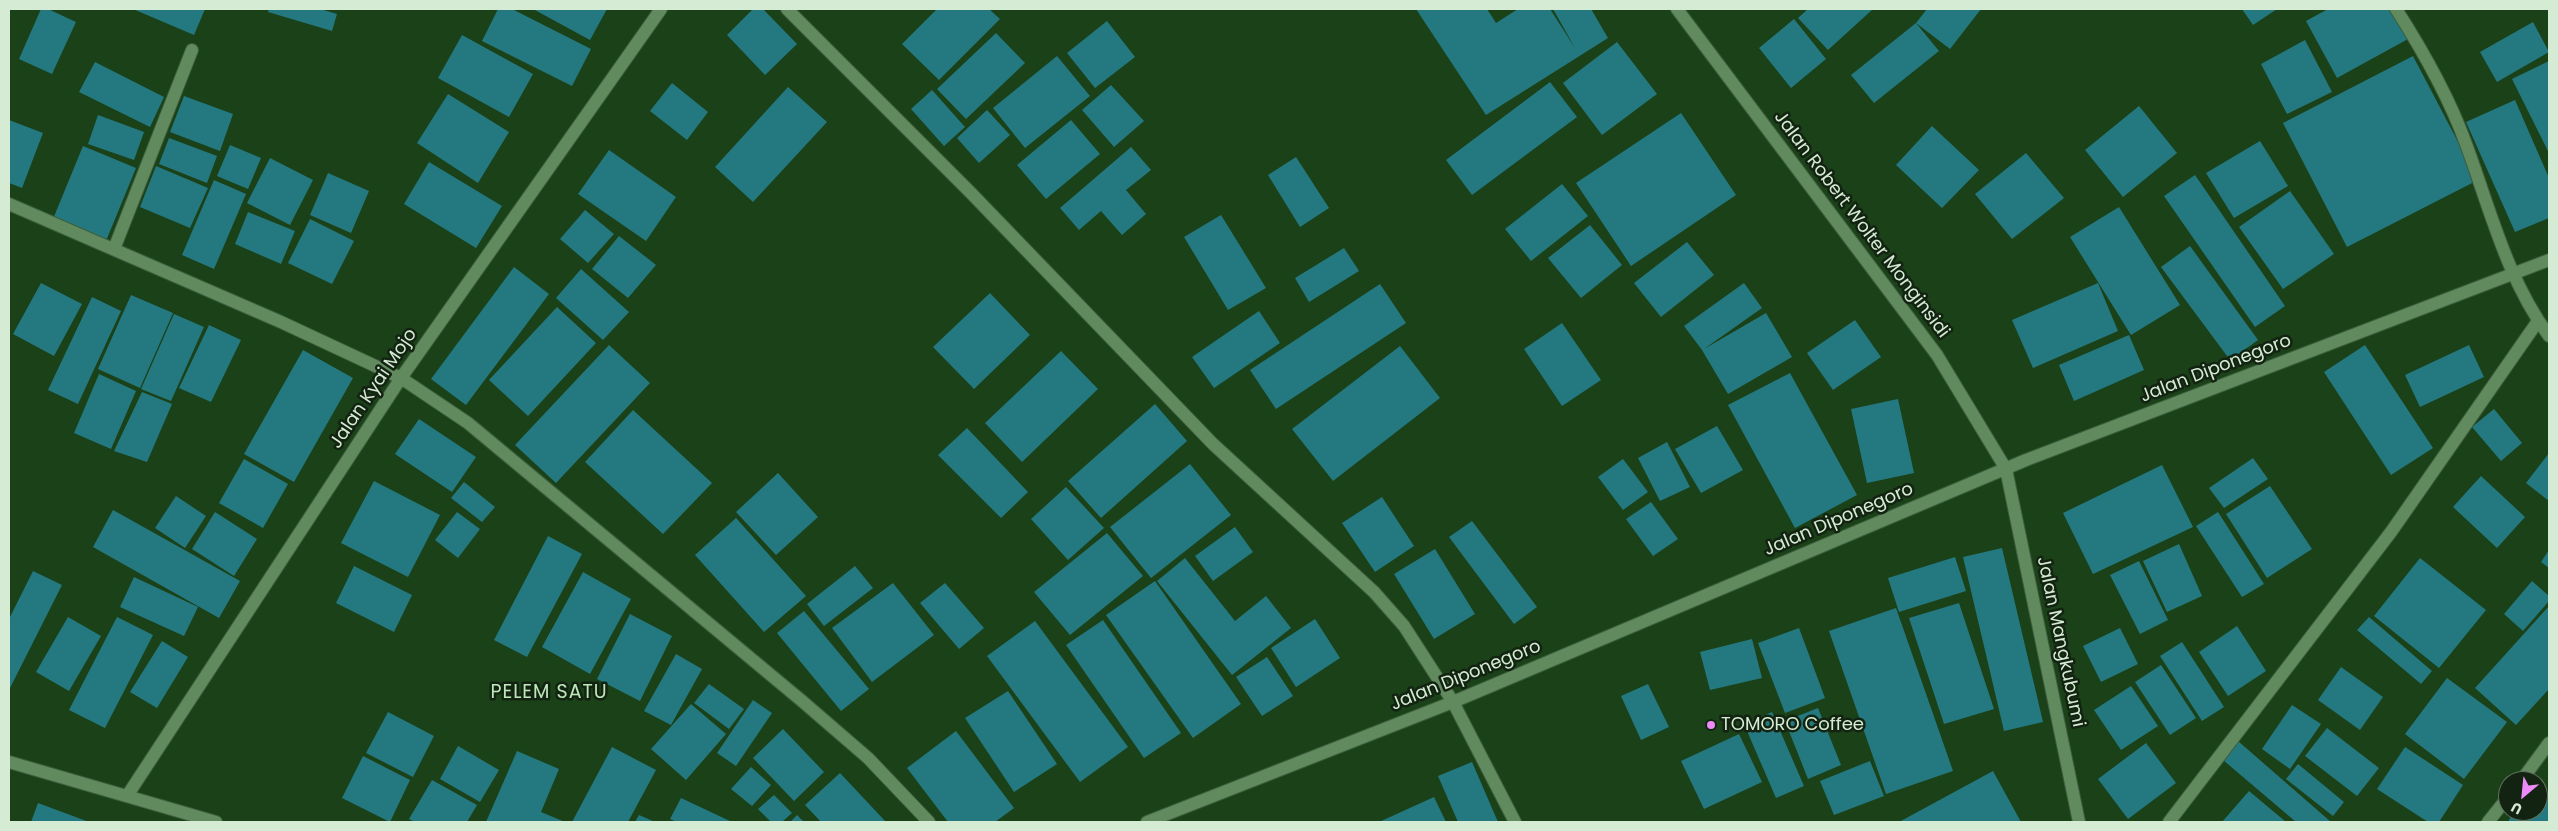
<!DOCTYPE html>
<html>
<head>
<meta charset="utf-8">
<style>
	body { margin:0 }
	#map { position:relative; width:2558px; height:831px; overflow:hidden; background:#1b4119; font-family:Poppins,sans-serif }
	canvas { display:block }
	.frame { position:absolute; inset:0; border:10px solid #d5ebd3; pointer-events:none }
	.north { position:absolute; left:2498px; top:771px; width:50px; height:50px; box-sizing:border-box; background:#132311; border:1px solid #61735f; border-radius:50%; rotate:208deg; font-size:14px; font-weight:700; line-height:20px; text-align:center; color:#d5ebd3 }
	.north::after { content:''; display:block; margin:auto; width:18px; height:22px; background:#ed8cf9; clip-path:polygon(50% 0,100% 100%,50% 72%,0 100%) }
</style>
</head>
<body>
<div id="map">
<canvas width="2558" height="831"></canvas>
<div class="frame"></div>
<div class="north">U</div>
</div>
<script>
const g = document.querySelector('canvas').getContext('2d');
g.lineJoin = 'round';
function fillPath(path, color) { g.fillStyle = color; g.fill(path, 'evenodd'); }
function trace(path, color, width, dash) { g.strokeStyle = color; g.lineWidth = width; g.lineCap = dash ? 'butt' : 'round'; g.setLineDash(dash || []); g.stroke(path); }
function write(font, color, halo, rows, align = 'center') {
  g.font = font + ' Poppins,sans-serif'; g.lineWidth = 5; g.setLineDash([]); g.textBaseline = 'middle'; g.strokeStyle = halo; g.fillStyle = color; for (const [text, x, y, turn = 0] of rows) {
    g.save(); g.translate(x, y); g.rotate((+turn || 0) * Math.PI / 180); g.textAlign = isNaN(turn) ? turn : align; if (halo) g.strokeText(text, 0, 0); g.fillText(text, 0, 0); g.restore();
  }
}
const building = new Path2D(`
	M41,9H48L76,22L52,74L19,59Z
	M133,9H205L194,35Z
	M269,9H320L337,14L332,31L268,12Z
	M498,9H512L591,49L572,86L482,41Z
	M533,9H607L590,40Z
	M753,9H763L797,44L765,75L727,35Z
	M937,9H989L1000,19L939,80L902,44Z
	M1416,9H1487L1496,23L1518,9H1550L1575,48L1553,9H1591L1608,38L1486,115Z
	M1808,9H1873L1828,50L1798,18Z
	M1927,9H1981L1950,49L1916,23Z
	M2242,9H2277L2253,25Z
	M2328,9H2391L2408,39L2337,78L2306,21Z
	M1794,19L1826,59L1791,88L1759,48Z
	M1107,21L1135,57L1095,88L1067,53Z
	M2533,22L2549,52L2497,82L2480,52Z
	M1916,23L1939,51L1874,103L1851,75Z
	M996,33L1025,63L966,119L937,89Z
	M462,35L533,74L509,117L438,78Z
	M2305,40L2332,92L2287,114L2261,64Z
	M1617,42L1657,94L1602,135L1563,83Z
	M1057,56L1090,96L1025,148L993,108Z
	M2413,56L2478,180L2347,247L2283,123Z
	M2549,61V153L2512,79Z
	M95,62L164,97L150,127L79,92Z
	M1550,82L1577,117L1472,195L1446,160Z
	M672,83L708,112L687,140L650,111Z
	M1111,85L1144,121L1114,147L1082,110Z
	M788,87L827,122L753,202L715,167Z
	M932,90L965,127L944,146L911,109Z
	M448,94L509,132L478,183L417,143Z
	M184,96L233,114L220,151L170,132Z
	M2515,100L2549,178V218L2515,232L2466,122Z
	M2139,106L2177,153L2123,197L2085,150Z
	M987,110L1010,135L979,163L957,138Z
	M1681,113L1736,195L1631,266L1576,183Z
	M98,115L144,132L134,160L88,144Z
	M9,120L43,133L22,188L9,183Z
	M1071,120L1100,154L1046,199L1017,165Z
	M1932,126L1979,170L1942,208L1896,165Z
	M169,138L217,156L207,183L159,164Z
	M2260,141L2288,186L2234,218L2206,173Z
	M230,145L261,158L248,189L217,176Z
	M83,146L136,168L106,241L53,219Z
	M1131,147L1151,170L1126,190L1146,214L1122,235L1101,211L1079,230L1060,208Z
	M609,150L676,197L646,241L578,194Z
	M2026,153L2064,198L2012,239L1975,194Z
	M1296,157L1329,208L1300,227L1268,175Z
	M270,158L313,180L290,225L247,203Z
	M429,162L502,206L476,248L404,204Z
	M156,166L208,188L190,228L140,207Z
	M328,173L369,191L351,233L310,215Z
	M2195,175L2285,306L2255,327L2164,196Z
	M214,180L246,194L214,269L182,255Z
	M1562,184L1588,216L1531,261L1505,229Z
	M2290,191L2334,254L2283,289L2239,227Z
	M2119,207L2180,305L2131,335L2070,237Z
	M585,210L614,234L588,263L560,239Z
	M248,212L295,231L281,264L235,244Z
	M1221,215L1266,288L1228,310L1184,237Z
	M310,219L354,241L332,284L288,263Z
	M1590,225L1622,265L1581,298L1548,258Z
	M619,236L656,265L628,298L592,269Z
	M1687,242L1714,275L1661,317L1634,283Z
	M2190,246L2258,340L2230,360L2161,267Z
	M1344,248L1359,271L1309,302L1295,278Z
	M514,267L549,294L466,405L431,379Z
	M581,269L629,312L603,340L556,298Z
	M41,283L82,304L54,356L13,334Z
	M1744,283L1762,308L1704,349L1766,313L1792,357L1728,394L1702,350L1684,326Z
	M2098,283L2118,331L2033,368L2012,320Z
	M1380,284L1406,323L1276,409L1250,370Z
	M990,293L1030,335L974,389L933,347Z
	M131,295L173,313L140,388L98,369Z
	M92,297L121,311L78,404L48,390Z
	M557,307L596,343L528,416L489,380Z
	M1259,311L1280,343L1214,388L1192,357Z
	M174,314L204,327L171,401L141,389Z
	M1855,320L1881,357L1833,390L1807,353Z
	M1562,323L1601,380L1562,406L1524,349Z
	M209,325L241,340L211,402L179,388Z
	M2129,335L2144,370L2074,401L2059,365Z
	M609,345L650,383L556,483L515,445Z
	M2365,345L2433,448L2391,475L2324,372Z
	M2469,345L2484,377L2420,407L2405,375Z
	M1400,346L1440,398L1333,481L1292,429Z
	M303,350L353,378L294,482L244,454Z
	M1061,351L1098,389L1022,462L985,423Z
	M1790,373L1857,495L1795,528L1728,405Z
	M99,374L136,391L111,449L74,433Z
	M142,392L172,404L147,462L114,451Z
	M1898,399L1914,473L1867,483L1851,409Z
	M1155,404L1187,441L1101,518L1068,481Z
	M2494,409L2522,443L2501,461L2472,427Z
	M633,410L712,483L663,534L585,462Z
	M419,419L476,457L452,492L395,454Z
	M1717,426L1743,470L1701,493L1675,449Z
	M967,428L1028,492L1001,518L938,455Z
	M1667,442L1690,487L1660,501L1638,458Z
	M2549,453V501L2526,483Z
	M2253,458L2268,479L2224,508L2209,488Z
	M244,459L288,484L263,528L219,503Z
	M1623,459L1648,492L1623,510L1598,477Z
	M1190,464L1231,515L1151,578L1110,527Z
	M2162,465L2193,527L2093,574L2063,513Z
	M778,473L818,517L776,555L736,512Z
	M2481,476L2525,517L2497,548L2453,507Z
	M374,481L440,515L408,577L341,543Z
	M464,482L495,507L482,522L451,498Z
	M2270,486L2312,549L2267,578L2226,514Z
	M1066,487L1104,528L1068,560L1031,519Z
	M176,496L206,516L185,548L155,528Z
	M1382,497L1414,546L1375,572L1342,523Z
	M1651,502L1678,539L1653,556L1626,519Z
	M113,510L240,581L219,618L93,547Z
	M215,512L257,539L234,576L192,549Z
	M457,512L480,529L458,558L435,540Z
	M2218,512L2264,584L2242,597L2196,526Z
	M736,518L806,596L764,632L695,555Z
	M1472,521L1537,607L1514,624L1449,537Z
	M1235,527L1253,552L1213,581L1195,556Z
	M1107,533L1143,576L1070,635L1034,592Z
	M548,536L582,554L527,657L494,640Z
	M2179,544L2202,596L2167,612L2143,561Z
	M2002,548L2043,722L2004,731L1963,557Z
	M1435,549L1475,614L1434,639L1394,574Z
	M2549,550V568L2541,562Z
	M1955,557L1966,591L1899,612L1888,578Z
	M1185,558L1235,621L1266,596L1291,628L1232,675L1157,581Z
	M2420,558L2486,610L2439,668L2374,616Z
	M2139,561L2168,620L2140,634L2110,575Z
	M354,566L412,595L394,632L336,603Z
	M855,566L873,588L824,626L807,604Z
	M33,571L62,585L9,690V619Z
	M583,572L631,599L590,674L542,647Z
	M134,577L198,607L184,636L120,607Z
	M1155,581L1241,704L1193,738L1106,615Z
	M2532,581L2549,596V601L2523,631L2504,614Z
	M893,583L934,635L872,682L832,628Z
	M945,583L984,628L959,649L920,603Z
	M1959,603L1994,709L1944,724L1909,618Z
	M2549,606V689L2516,725L2475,688Z
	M1896,608L1953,771L1886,794L1829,631Z
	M804,611L869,689L841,711L777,633Z
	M630,614L672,636L640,701L597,679Z
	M68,617L101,636L69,691L36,672Z
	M117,617L153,635L105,728L69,710Z
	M2369,617L2432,671L2421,684L2357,630Z
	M1315,619L1340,658L1296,687L1271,648Z
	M1103,620L1181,733L1144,758L1066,645Z
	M1035,621L1128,747L1080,782L987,656Z
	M2237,626L2266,671L2228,696L2199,652Z
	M1799,628L1825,698L1785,713L1758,643Z
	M2120,628L2138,664L2101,682L2083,646Z
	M1752,639L1762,678L1710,690L1700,652Z
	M162,641L188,657L157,708L130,692Z
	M2182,642L2224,707L2202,721L2160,656Z
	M676,654L702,669L671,725L644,711Z
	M1267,657L1293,696L1262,716L1236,677Z
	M2161,665L2196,718L2170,735L2135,682Z
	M2341,667L2383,697L2360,730L2318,700Z
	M2447,678L2507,722L2464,779L2405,734Z
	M709,684L744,709L729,729L694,703Z
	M1648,684L1669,727L1641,740L1621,696Z
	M2131,686L2158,726L2121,750L2094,710Z
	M1008,691L1057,764L1014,792L965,718Z
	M753,700L772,713L736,766L717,753Z
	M691,704L726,734L686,780L651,749Z
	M2292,705L2321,724L2290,769L2262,749Z
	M1818,708L1841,765L1808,779L1785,721Z
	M388,712L434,736L413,777L366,753Z
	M1772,712L1804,786L1776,798L1744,724Z
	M2327,728L2379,768L2357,796L2305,756Z
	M783,729L824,772L794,801L753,758Z
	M956,731L1014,808L995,822H948L907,768Z
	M1739,734L1762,782L1704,809L1681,761Z
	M2238,741L2331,822H2296L2223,760Z
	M2146,743L2176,783L2128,819L2098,779Z
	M458,746L499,770L480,802L440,779Z
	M612,747L656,770L628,822H572Z
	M2405,747L2463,785L2439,822H2428L2377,789Z
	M517,751L559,769L541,812L565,822H486Z
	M363,756L410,780L390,822L342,798Z
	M1870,761L1884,796L1834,815L1820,781Z
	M1472,762L1498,822H1458L1438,776Z
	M2298,764L2344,802L2333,816L2286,779Z
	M751,767L771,785L752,806L731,789Z
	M1993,771L2021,822H1899Z
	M840,773L886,822H821L805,805Z
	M432,780L477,805L467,822H415L409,819Z
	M2249,791L2286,822H2222Z
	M2538,793L2549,800V822H2508L2514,811H2538Z
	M774,795L792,813L782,822H771L758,809Z
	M1434,797L1446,822H1379Z
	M681,798L732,822H677L670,819Z
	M38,803L89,822H31Z
	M639,815L655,822H635Z
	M797,815L804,822H790Z`);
const minor = new Path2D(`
	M787,9L971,193L1213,444L1374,592L1404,626L1453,702L1515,822
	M1677,9L1937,355L2006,469L2079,822
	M2396,9C2423,51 2449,97 2466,144C2490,209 2507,279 2549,336
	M9,204L281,322L401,378L468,423L802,701L868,758L929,822
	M114,249L192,50
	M9,762L216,822
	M2521,781L2549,743
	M127,796L401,378L661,9
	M1147,822L1453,702L2026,460L2549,260
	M2169,822L2391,532L2538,321
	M2488,822L2508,797`);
const markers = [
	[1711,725,5,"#ed8cf9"]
];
const streetNames = [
	["Jalan Robert Wolter Monginsidi",1861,225,53],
	["Jalan Diponegoro",2216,369,-21],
	["Jalan Kyai Mojo",374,389,-56],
	["Jalan Diponegoro",1839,520,-23],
	["Jalan Mangkubumi",2060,642,78],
	["Jalan Diponegoro",1466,676,-22]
];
const poiNames = [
	["TOMORO Coffee",1721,725]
];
const neighbourhoodNames = [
	["PELEM SATU",549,693]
];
fillPath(building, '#247980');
trace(minor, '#3c5e3c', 14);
trace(minor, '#628a5f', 12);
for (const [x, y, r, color] of markers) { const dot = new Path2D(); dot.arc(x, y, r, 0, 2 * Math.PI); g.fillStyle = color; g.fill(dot); trace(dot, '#132311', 2); }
write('18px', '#d5ebd3', '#132311', streetNames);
write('18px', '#d5ebd3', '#132311', poiNames, 'left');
g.letterSpacing = '1px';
write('19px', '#bce8b9', '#132311', neighbourhoodNames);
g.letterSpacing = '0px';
</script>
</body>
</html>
